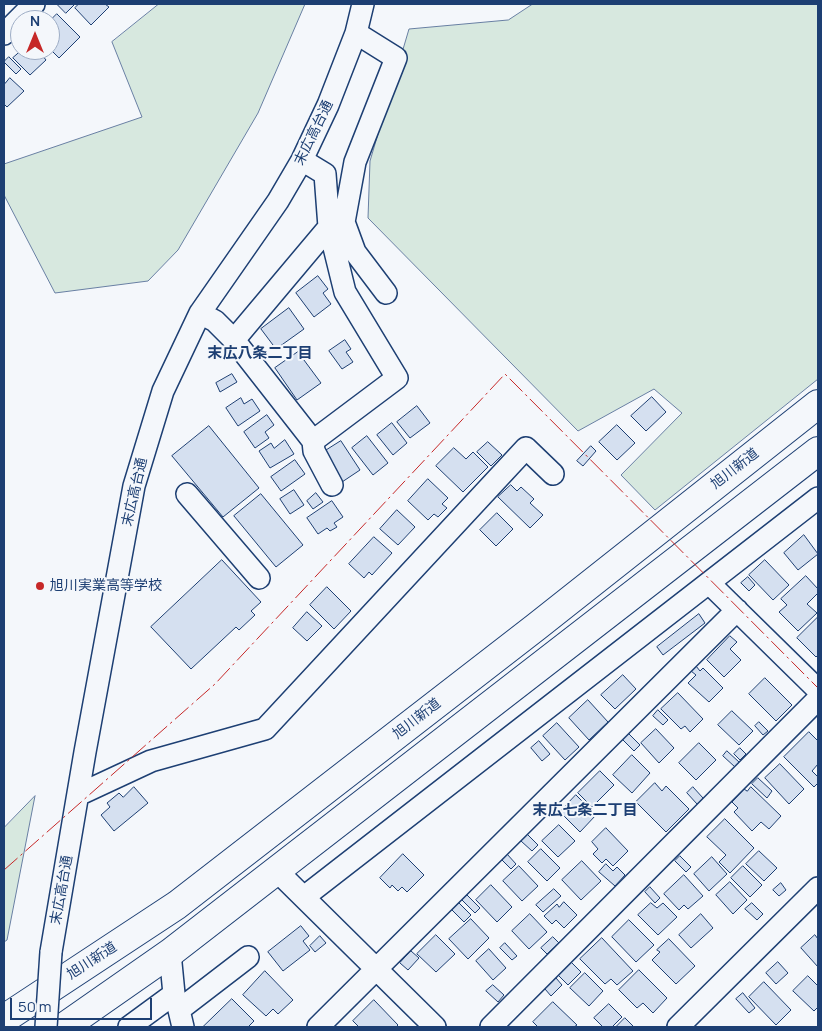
<!DOCTYPE html>
<html>
<head>
<meta charset="utf-8">
<style>
	body { margin:0 }
	#map { position:relative; width:822px; height:1031px; overflow:hidden; background:#f4f7fb; font-family:Manrope,sans-serif }
	canvas { display:block }
	.frame { position:absolute; inset:0; border:5px solid #1d3f73; pointer-events:none }
	.north { position:absolute; left:10px; top:10px; width:50px; height:50px; box-sizing:border-box; background:#f4f7fb; border:1px solid #9eadc5; border-radius:50%; rotate:0deg; font-size:14px; font-weight:700; line-height:20px; text-align:center; color:#1d3f73 }
	.north::after { content:''; display:block; margin:auto; width:18px; height:22px; background:#c62828; clip-path:polygon(50% 0,100% 100%,50% 72%,0 100%) }
	.scale { position:absolute; left:10px; top:998px; width:142px; height:22px; box-sizing:border-box; border:2px solid #1d3f73; border-top:0; padding-left:6px; font-size:15px; line-height:18px; white-space:nowrap; color:#1d3f73; -webkit-text-stroke:4px #f4f7fb; paint-order:stroke }
</style>
</head>
<body>
<div id="map">
<canvas width="822" height="1031"></canvas>
<div class="frame"></div>
<div class="north">N</div>
<div class="scale">50 m</div>
</div>
<script>
const g = document.querySelector('canvas').getContext('2d');
g.lineJoin = 'round';
function fillPath(path, color) { g.fillStyle = color; g.fill(path, 'evenodd'); }
function trace(path, color, width, dash) { g.strokeStyle = color; g.lineWidth = width; g.lineCap = dash ? 'butt' : 'round'; g.setLineDash(dash || []); g.stroke(path); }
function write(font, color, halo, rows, align = 'center') {
  g.font = font + ' Manrope,"Noto Sans JP",sans-serif'; g.lineWidth = 4; g.setLineDash([]); g.textBaseline = 'middle'; g.strokeStyle = halo; g.fillStyle = color; for (const [text, x, y, turn = 0] of rows) {
    g.save(); g.translate(x, y); g.rotate((+turn || 0) * Math.PI / 180); g.textAlign = isNaN(turn) ? turn : align; if (halo) g.strokeText(text, 0, 0); g.fillText(text, 0, 0); g.restore();
  }
}
const green = new Path2D(`
	M159,4H305L258,113L178,250L148,281L55,293L4,195V164L142,117L112,42Z
	M533,4H818V379L655,510L621,475L682,413L654,389L578,431L368,218L370,161L409,29L508,20Z
	M35,796L7,940L4,942V828Z`);
const building = new Path2D(`
	M57,4H75L66,13Z
	M79,4H105L109,7L91,25L75,8Z
	M57,14L80,37L59,58L50,49V29L52,27L50,21Z
	M22,50H38L46,60L30,75L13,58Z
	M9,57L21,69L16,74L4,62Z
	M10,78L24,91L7,107L4,104V81L5,83Z
	M318,276L328,289L323,293L331,304L314,317L296,293Z
	M289,308L304,329L276,349L261,329Z
	M345,340L351,349L346,352L353,362L342,369L329,351Z
	M298,352L321,383L297,400L275,368Z
	M232,374L237,382L220,392L216,383Z
	M652,397L666,412L646,431L631,416Z
	M241,398L244,404L252,399L260,411L238,426L226,408Z
	M417,406L430,423L410,438L397,422Z
	M267,415L274,425L265,432L269,438L255,448L244,432Z
	M392,423L407,443L393,455L377,435Z
	M617,425L635,443L617,460L599,442Z
	M209,426L259,488L223,517L172,456Z
	M367,436L388,463L373,475L352,448Z
	M285,440L294,454L270,468L259,451L271,443L274,448Z
	M341,441L360,470L342,482L322,453Z
	M488,442L502,455L491,466L477,452Z
	M591,446L596,451L583,466L577,461Z
	M454,448L466,459L473,452L488,467L463,492L436,466Z
	M295,460L305,474L281,491L271,477Z
	M428,479L448,498L442,504L447,508L438,517L434,514L428,520L408,501Z
	M511,485L517,491L521,487L534,499L530,503L543,515L530,528L498,497Z
	M294,490L304,505L290,514L280,499Z
	M316,493L323,502L313,509L307,501Z
	M261,494L303,545L276,567L234,516Z
	M332,501L343,517L334,523L337,527L330,531L327,528L318,534L307,518Z
	M397,510L415,527L398,545L380,529Z
	M497,513L513,529L496,546L480,530Z
	M804,535L818,554L798,570L784,553Z
	M374,537L392,553L372,575L369,572L364,578L349,564Z
	M222,560L261,602L251,611L255,615L239,630L236,627L191,669L151,627Z
	M765,560L789,585L773,600L749,575Z
	M806,576L818,589V593L807,604L817,613L798,631L779,612L787,605L781,599Z
	M748,577L755,585L749,591L741,583Z
	M327,587L351,611L334,629L310,605Z
	M307,612L322,626L307,641L293,628Z
	M699,614L705,623L663,655L657,647Z
	M818,617V655L816,657L797,638Z
	M730,636L737,642L730,649L741,660L724,677L707,660Z
	M696,666L700,671L703,668L723,688L709,702L688,683L696,675L691,671Z
	M623,675L636,689L615,709L601,695Z
	M765,678L792,705L776,721L749,694Z
	M678,693L703,719L690,732L685,726L681,729L661,709Z
	M588,700L608,722L589,740L569,718Z
	M658,710L668,720L663,725L653,716Z
	M732,711L753,731L739,745L718,725Z
	M759,722L768,731L763,735L755,726Z
	M557,723L579,747L565,760L543,736Z
	M656,729L674,748L659,763L641,743Z
	M809,732L818,741V764L812,771L818,777V783L814,787L784,757Z
	M628,733L640,745L634,751L622,739Z
	M539,741L550,754L542,761L531,748Z
	M699,743L716,760L696,780L679,763Z
	M740,748L746,754L740,760L734,754Z
	M727,751L739,762L735,767L723,756Z
	M632,755L650,773L632,793L613,775Z
	M780,764L804,789L789,804L765,778Z
	M600,771L614,785L592,807L578,793Z
	M758,778L772,791L767,798L752,784Z
	M655,783L662,791L666,786L689,809L666,832L636,802Z
	M134,787L148,803L114,831L101,815L110,807L107,803L119,793L123,797Z
	M693,787L703,798L697,804L687,793Z
	M751,787L781,816L769,829L761,822L752,831L734,812L738,808L732,802L744,789L747,791Z
	M576,795L596,815L580,832L560,812Z
	M725,819L754,848L730,873L719,862L726,855L707,837Z
	M559,825L575,841L558,857L542,841Z
	M606,828L628,851L613,866L606,859L602,863L593,854L598,849L592,842Z
	M527,834L538,845L532,851L521,841Z
	M541,849L560,868L547,881L528,862Z
	M759,851L777,868L764,881L746,864Z
	M403,854L424,875L407,892L402,887L398,891L392,885L390,888L380,878Z
	M507,854L516,864L511,869L502,860Z
	M680,856L691,867L686,872L675,861Z
	M712,857L727,874L709,891L694,874Z
	M582,861L601,881L581,900L562,880Z
	M606,864L613,871L617,867L625,875L615,886L599,872Z
	M519,866L538,886L522,901L503,881Z
	M743,866L762,885L750,897L731,878Z
	M684,875L703,896L688,909L684,905L679,910L664,894Z
	M730,882L747,900L733,914L716,895Z
	M781,883L786,890L779,896L773,890Z
	M491,885L512,907L497,922L476,900Z
	M650,887L660,898L655,903L645,892Z
	M554,889L561,896L543,912L536,905Z
	M467,895L480,908L475,913L462,900Z
	M564,902L577,915L564,928L556,920L552,924L544,916L557,904L559,907Z
	M459,903L471,915L464,922L452,910Z
	M651,903L657,908L663,903L677,917L658,935L638,915Z
	M752,903L763,914L757,920L745,909Z
	M530,914L547,932L529,949L512,931Z
	M701,914L713,928L691,948L679,935Z
	M471,919L489,938L468,959L449,939Z
	M629,920L654,945L636,962L612,937Z
	M301,926L309,936L303,941L310,950L283,971L268,952Z
	M436,935L455,954L436,972L417,954Z
	M815,935L818,939V967L801,948Z
	M320,936L326,943L315,952L310,946Z
	M553,937L559,943L547,954L541,948Z
	M602,938L633,971L617,985L611,979L605,984L580,959Z
	M669,939L695,966L676,984L652,960L660,952L657,950Z
	M505,943L517,956L512,960L500,948Z
	M489,949L506,968L493,980L476,961Z
	M411,951L419,958L408,970L400,963Z
	M571,962L581,972L568,985L558,975Z
	M778,962L788,973L776,984L766,973Z
	M639,970L667,998L653,1013L643,1003L637,1008L619,990Z
	M265,971L293,1000L278,1014L273,1009L266,1016L243,995Z
	M585,973L603,991L589,1006L570,988Z
	M808,976L818,986V1007L814,1011L793,991Z
	M556,978L562,985L551,996L545,989Z
	M764,982L791,1010L776,1025L749,997Z
	M493,985L504,995L498,1002L486,991Z
	M743,993L755,1008L749,1013L736,999Z
	M232,999L254,1021L248,1027H203Z
	M374,1000L398,1025L396,1027H359L353,1021Z
	M553,1002L577,1025L574,1027H538L533,1022Z
	M609,1004L622,1017L612,1027H603L594,1018Z
	M625,1018L634,1027H616Z`);
const minor = new Path2D(`
	M356,33L396,58L355,162L344,222L355,252L386,293
	M4,34L34,4
	M200,313L215,321L234,340L313,441L397,378L345,292L329,227L325,174L302,160
	M234,340L329,227
	M313,441L314,451L332,485
	M187,494L259,578
	M710,584L818,690
	M78,795L151,761L265,729L526,448L553,474
	M277,871L435,1027
	M304,897L818,498
	M51,952L85,752L134,486L163,391L200,313L278,201L302,160L328,105L356,33L363,4
	M129,1027L174,994L170,953
	M183,1027L179,1010L248,957
	M318,1027L737,610
	M491,1027L818,699
	M678,1027L818,888`);
const highway = new Path2D(`
	M4,1019L177,905L536,627L818,404
	M64,1027L170,953L818,451`);
const minorBridge = new Path2D(`
	M46,1027L51,952`);
const power = new Path2D(`
	M4,870L215,684L505,374L818,688`);
const markers = [
	[40,586,5,"#c62828"]
];
const streetNames = [
	["末広高台通",314,133,-64],
	["旭川新道",735,469,-38],
	["末広高台通",135,492,-77],
	["旭川新道",417,719,-38],
	["末広高台通",62,890,-80],
	["旭川新道",92,961,-33]
];
const poiNames = [
	["旭川実業高等学校",50,586]
];
const neighbourhoodNames = [
	["末広八条二丁目",260,354],
	["末広七条二丁目",585,811]
];
fillPath(green, '#d7e8df');
trace(green, '#687fa3', 1);
fillPath(building, '#d5e0f0');
trace(building, '#1d3f73', 1);
trace(minor, '#1d3f73', 24);
trace(highway, '#1d3f73', 30);
trace(minor, '#f4f7fb', 21);
trace(highway, '#f4f7fb', 28);
trace(minorBridge, '#1d3f73', 24, []);
trace(minorBridge, '#f4f7fb', 21);
trace(power, '#c62828', 1, [18, 4, 2.5, 4]);
for (const [x, y, r, color] of markers) { const dot = new Path2D(); dot.arc(x, y, r, 0, 2 * Math.PI); g.fillStyle = color; g.fill(dot); trace(dot, '#f4f7fb', 2); }
write('14px', '#1d3f73', '#f4f7fb', streetNames);
write('14px', '#1d3f73', '#f4f7fb', poiNames, 'left');
write('bold 15px', '#1d3f73', '#f4f7fb', neighbourhoodNames);
</script>
</body>
</html>
